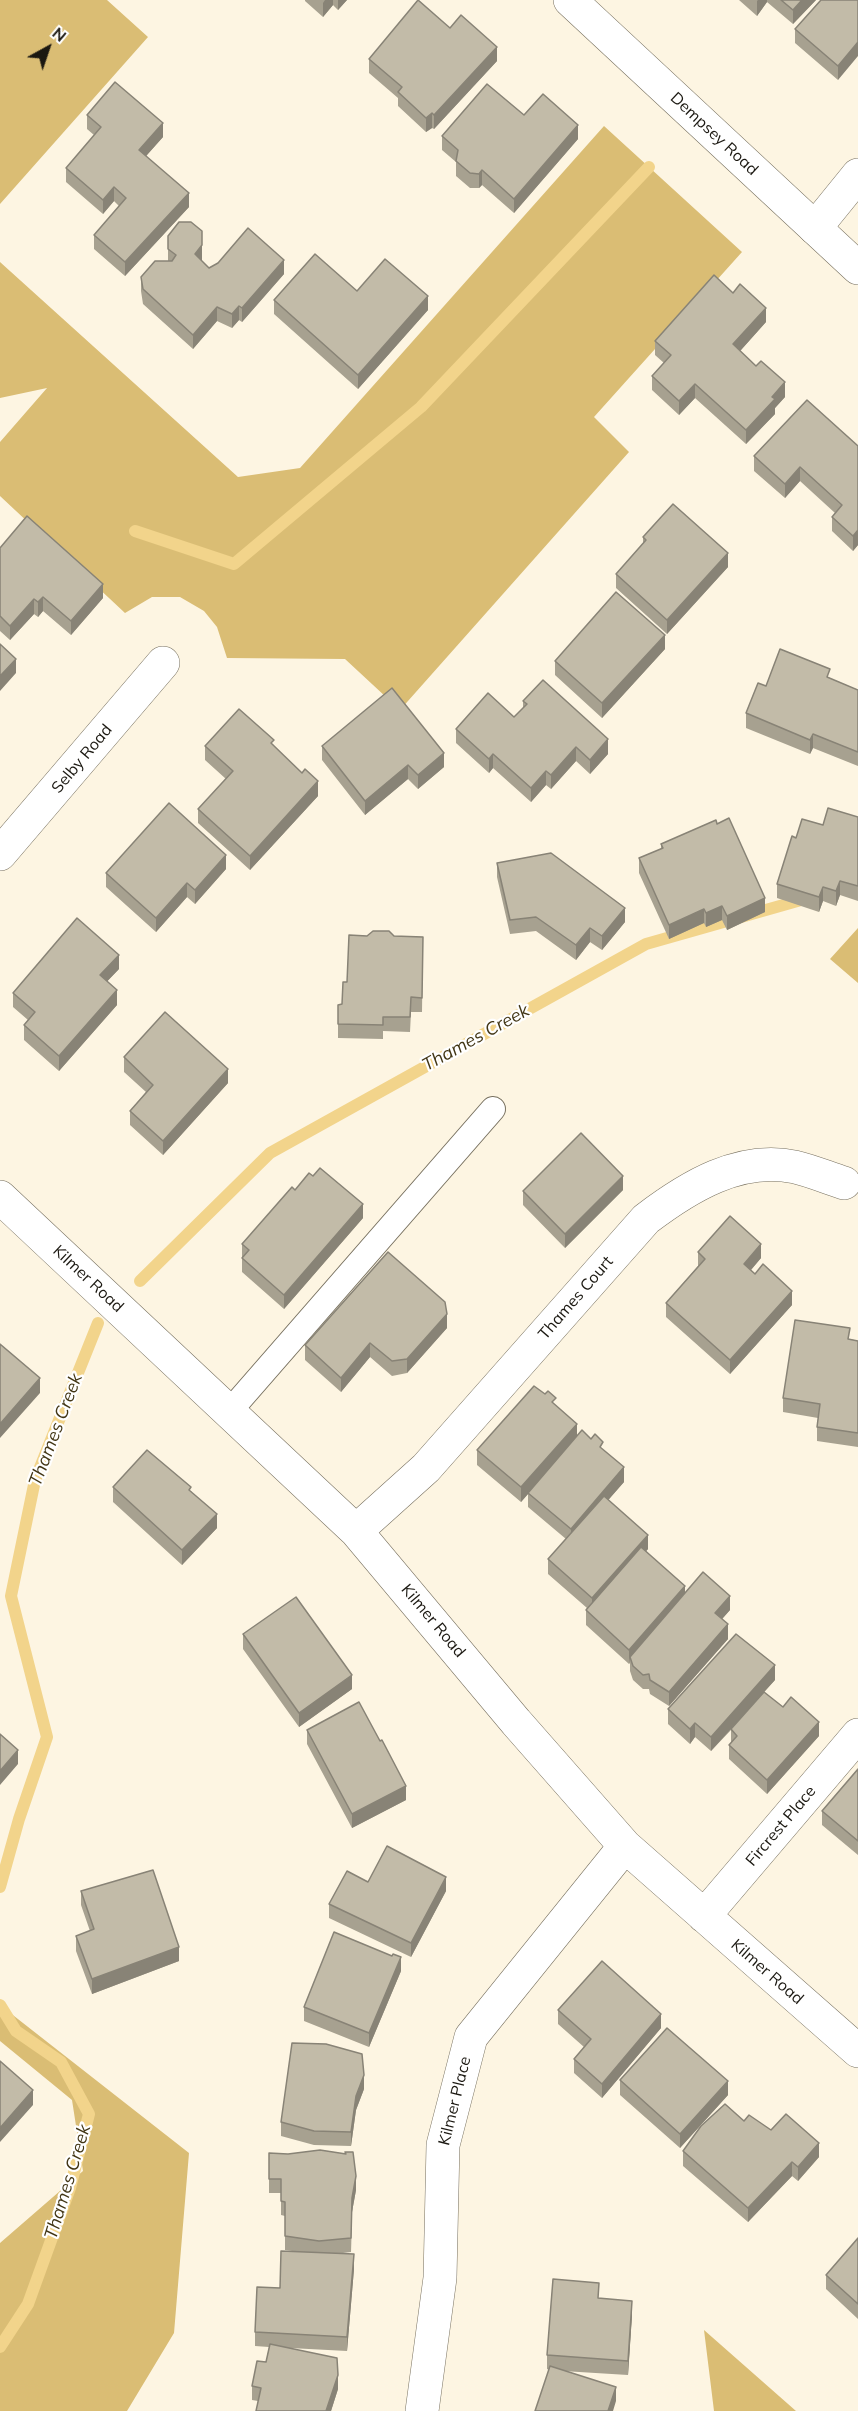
<!DOCTYPE html>
<html>
<head>
<meta charset="utf-8">
<style>
	body { margin:0 }
	#map { position:relative; width:858px; height:2411px; overflow:hidden; background:#fdf5e2; font-family:Mulish,sans-serif }
	canvas { display:block }
	.north { position:absolute; left:18px; top:18px; width:60px; height:60px; -webkit-text-stroke:4px #fff; paint-order:stroke; rotate:40deg; font-size:16px; font-weight:700; line-height:24px; text-align:center; color:#1b1811 }
	.north::after { content:''; display:block; margin:auto; width:21px; height:27px; background:#1b1811; clip-path:polygon(50% 0,100% 100%,50% 72%,0 100%) }
</style>
</head>
<body>
<div id="map">
<canvas width="858" height="2411"></canvas>
<div class="north">N</div>
</div>
<script>
const g = document.querySelector('canvas').getContext('2d');
g.lineJoin = 'round';
function fillPath(path, color) { g.fillStyle = color; g.fill(path, 'evenodd'); }
function trace(path, color, width, dash) { g.strokeStyle = color; g.lineWidth = width; g.lineCap = dash ? 'butt' : 'round'; g.setLineDash(dash || []); g.stroke(path); }
function write(font, color, halo, rows, align = 'center') {
  g.font = font + ' Mulish,sans-serif'; g.lineWidth = 4.5; g.setLineDash([]); g.textBaseline = 'middle'; g.strokeStyle = halo; g.fillStyle = color; for (const [text, x, y, turn = 0] of rows) {
    g.save(); g.translate(x, y); g.rotate((+turn || 0) * Math.PI / 180); g.textAlign = isNaN(turn) ? turn : align; if (halo) g.strokeText(text, 0, 0); g.fillText(text, 0, 0); g.restore();
  }
}
const forest = new Path2D(`
	M0,0H107L148,37L0,204Z
	M604,126L742,252L594,417L629,452L400,710L345,659L227,658L217,627L204,611L180,597H152L125,613L0,496V442L47,388L0,398V262L238,477L300,468Z
	M858,928V983L830,959Z
	M0,2005L189,2153L174,2333L127,2411H0V2243L83,2171L72,2100L0,2041Z
	M704,2330L796,2411H714Z`);
const stream = new Path2D(`
	M135,531L234,564L421,407L649,167
	M140,1281L270,1153L646,944L808,898
	M0,1887L19,1819L47,1737L11,1596L35,1480L98,1323
	M0,2005L16,2031L61,2062L89,2114L70,2188L28,2304L0,2347`);
const lane = new Path2D(`
	M229,1412L493,1109`);
const street = new Path2D(`
	M815,228L858,175
	M0,854L163,663
	M0,1197L356,1531L516,1722L625,1846L858,2051
	M356,1531L426,1468L646,1219C688,1187 740,1155 795,1167C812,1171 828,1178 844,1183
	M704,1916L858,1735
	M422,2411L440,2278L443,2145L471,2037L625,1846`);
const secondary = new Path2D(`
	M570,0L858,268`);
const wall = new Path2D(`
	M305,0H347L338,10L333,5L323,17L305,1Z
	M739,0H816L793,24L767,2L757,16Z
	M858,0L838,80L795,43V29Z
	M450,28L497,61L434,129L432,128L426,132L398,106V98L369,73V59Z
	M87,115L163,137L146,156L189,207L125,276L94,249V235L119,206L114,201L103,214L66,182V168L94,135L87,129Z
	M524,115L578,139L514,213L482,185L479,188H470L456,176V162L442,150V136Z
	M168,236L202,260L201,261L209,268L284,274L242,322L239,320L232,328L217,321L193,349L143,304L141,291V277L168,261Z
	M357,291L428,310L358,389L274,314V300Z
	M766,322L740,351L785,397L775,408V414L746,444L695,398L679,415L652,390V376L664,363L655,355V341Z
	M858,446V545L853,551L832,531V517L835,513L800,481L785,498L754,471V456Z
	M643,537L728,567L667,634L616,588V574L643,544Z
	M0,548L103,598L71,635L43,611L38,617L34,614L10,640L0,631Z
	M665,649L602,718L555,675V661Z
	M830,679L858,690V766L813,748L810,754L746,728V713L766,686Z
	M523,701L608,754L590,774L576,761L551,789L546,785L531,802L493,768L489,773L456,743V729L514,717L523,708Z
	M205,746H274L318,796L250,870L198,823V809L226,779L205,760Z
	M322,746L444,767L418,789L408,779L365,815L322,760Z
	M858,817V901L840,895L836,906L823,901L819,912L777,898V884L796,838L823,825Z
	M717,824L765,912L727,930L722,920L706,927L704,923L669,939L639,873V858L661,849V844Z
	M497,863L625,922L602,950L590,942L576,960L536,931L510,934L497,877Z
	M226,869L195,904L187,897L156,932L106,887V873Z
	M394,936L423,937L422,1012H411L410,1032L383,1031V1039L338,1038V1005L342,1004L347,982Z
	M119,969L107,981L117,1005L59,1071L24,1040V1025L28,1020L13,1007V993Z
	M124,1057L228,1083L163,1155L130,1125V1111L146,1092L124,1072Z
	M313,1176L363,1218L284,1309L242,1272V1244L295,1190Z
	M623,1190L565,1248L523,1205V1191Z
	M698,1252L761,1258L751,1270L792,1305L730,1374L666,1317V1303L698,1266Z
	M447,1328L407,1373L392,1376L370,1357L341,1392L305,1360V1345Z
	M850,1339L858,1341V1447L817,1441V1427L818,1418L783,1412V1398Z
	M556,1406L577,1436L603,1450L624,1482L608,1500L648,1549L646,1551L685,1593L730,1610L722,1619L728,1639L669,1706L650,1694L649,1689H643L633,1680L630,1671V1663L629,1664L586,1625V1610L587,1608L548,1574V1559L566,1539L528,1507V1494L521,1502L477,1465V1450Z
	M113,1487L191,1491L217,1528L182,1565L113,1502Z
	M243,1634L352,1689L299,1727L243,1649Z
	M775,1680L764,1692L819,1736L767,1794L729,1759V1745L731,1743V1730L711,1751L695,1737L690,1744L668,1724V1709Z
	M307,1730L406,1800L352,1828L307,1744Z
	M858,1769V1855L822,1825V1811Z
	M368,1882L446,1891L411,1957L329,1918V1904Z
	M81,1891L179,1961L92,1994L76,1951V1936L90,1931L81,1905Z
	M401,1971L369,2047L304,2021V2007Z
	M558,2010L661,2028L602,2098L574,2073V2059L584,2047L558,2024Z
	M620,2080L728,2095L680,2148L620,2095Z
	M364,2089L356,2110L351,2146L314,2145L281,2136V2122Z
	M744,2121L771,2130L819,2157L798,2181L792,2176L748,2222L683,2166V2151Z
	M269,2153L356,2190L352,2212L351,2252L335,2254L354,2269L347,2351L290,2348L338,2389L331,2411H256L258,2401L252,2400V2386L266,2362L269,2347L255,2346V2332L299,2252L285,2250V2216L281,2215V2193H269Z
	M858,2238V2319L826,2289V2275Z
	M599,2298L632,2315L628,2375L563,2371L616,2401L547,2369V2355Z`);
const shadedWall = new Path2D(`
	M325,0H333V5L323,17V3Z
	M338,0H347L338,10Z
	M758,0H767V2L757,16V1Z
	M802,0H816L793,24V10Z
	M858,42V56L838,80V66Z
	M497,47V61L434,129V115Z
	M432,113V128L426,132V118Z
	M163,123V137L139,164V150Z
	M578,125V139L514,213V199Z
	M482,170V185L479,188V174Z
	M114,187V201L103,214V200Z
	M189,193V207L125,276V262Z
	M202,245V260L195,269V254Z
	M284,260V274L242,322V308Z
	M428,296V310L358,389V375Z
	M239,306V320L232,328V314Z
	M217,307V321L193,349V335Z
	M766,308V322L733,359V344Z
	M785,382V397L775,408V414L746,444V430L772,397Z
	M695,384V398L679,415V401Z
	M800,467V481L785,498V484Z
	M858,530V545L853,551V536Z
	M728,553V567L667,634V620Z
	M103,584V598L71,635V621Z
	M43,597V611L38,617V602Z
	M34,599V614L10,640V626Z
	M665,635V649L602,718V703Z
	M16,659V673L0,691V676Z
	M813,734V748L810,754V740Z
	M608,739V754L590,774V760Z
	M576,747V761L551,789V775Z
	M444,753V767L418,789V775Z
	M493,754V768L489,773V759Z
	M408,765V779L365,815V801Z
	M546,771V785L531,802V788Z
	M318,781V796L250,870V856Z
	M226,855V869L195,904V890Z
	M840,881V895L836,906V891Z
	M187,883V897L156,932V918Z
	M823,887V901L819,912V897Z
	M765,898V912L727,930V916Z
	M722,906V920L706,927V913Z
	M625,908V922L602,950V936Z
	M704,909V923L669,939V925Z
	M590,928V942L576,960V945Z
	M119,955V969L100,989V975Z
	M117,990V1005L59,1071V1056Z
	M228,1069V1083L163,1155V1141Z
	M623,1176V1190L565,1248V1234Z
	M363,1204V1218L284,1309V1295Z
	M761,1244V1258L744,1278V1264Z
	M792,1291V1305L730,1374V1360Z
	M447,1314V1328L407,1373V1359Z
	M370,1343V1357L341,1392V1378Z
	M40,1378V1393L0,1438V1424Z
	M577,1424V1438L521,1502V1487Z
	M624,1467V1482L571,1543V1529Z
	M217,1514V1528L182,1565V1550Z
	M648,1535V1549L592,1612V1598Z
	M685,1586V1600L630,1657L629,1664V1650Z
	M730,1596V1610L715,1627V1613Z
	M728,1624V1639L669,1706V1692Z
	M775,1665V1680L711,1751V1737Z
	M352,1675V1689L299,1727V1713Z
	M819,1722V1736L767,1794V1780Z
	M695,1723V1737L690,1744V1729Z
	M18,1750V1764L0,1785V1771Z
	M406,1786V1800L352,1828V1814Z
	M446,1877V1891L411,1957V1943Z
	M179,1947V1961L92,1994V1979Z
	M401,1957V1971L369,2047V2033Z
	M661,2014V2028L602,2098V2084Z
	M364,2075V2089L356,2110L351,2146V2132L356,2096Z
	M728,2081V2095L680,2148V2134Z
	M33,2090V2105L0,2142V2128Z
	M819,2143V2157L798,2181V2167Z
	M792,2162V2176L748,2222V2208Z
	M356,2176V2190L352,2212L351,2252L352,2198Z
	M354,2254V2269L347,2351V2337Z
	M632,2301V2315L628,2375V2361Z
	M338,2375V2389L331,2411H326Z
	M616,2387V2401L613,2411H608Z`);
const building = new Path2D(`
	M418,0L450,28L461,15L497,47L434,115L432,113L426,118L398,92L402,87L369,59Z
	M781,0H802L793,10Z
	M821,0H858V42L838,66L795,29Z
	M115,82L163,123L139,150L189,193L125,262L94,235L126,198L114,187L103,200L66,168L101,127L87,115Z
	M487,84L524,115L543,94L578,125L514,199L482,170L479,174L470,173L456,161L458,150L442,136Z
	M179,222H191L202,231V245L195,254L209,268L218,263L248,228L284,260L242,308L239,306L232,314L217,307L193,335L143,289L141,277L155,261H172L176,255L168,249V236Z
	M315,254L357,291L385,259L428,296L358,375L274,300Z
	M714,275L733,293L740,284L766,308L733,344L756,366L761,361L785,382L772,397L775,399L746,430L695,384L679,401L652,376L671,355L655,341Z
	M807,400L858,446V530L853,536L832,517L842,505L800,467L785,484L754,456Z
	M673,504L728,553L667,620L616,574L646,540L643,537Z
	M27,516L103,584L71,621L43,597L38,602L34,599L10,626L0,616V548Z
	M616,592L665,635L602,703L555,661Z
	M0,644L16,659L0,676Z
	M780,649L830,669L827,677L858,690V752L813,734L810,740L746,713L758,683L766,686Z
	M543,680L608,739L590,760L576,747L551,775L546,771L531,788L493,754L489,759L456,729L488,693L514,717L527,704L523,701Z
	M392,688L444,753L418,775L408,765L365,801L322,746Z
	M239,709L274,740L271,743L302,773L305,769L318,781L250,856L198,809L233,771L205,746Z
	M169,803L226,855L195,890L187,883L156,918L106,873Z
	M828,808L858,817V886L840,881L836,891L823,887L819,897L777,884L792,836L796,838L802,819L823,825Z
	M729,818L765,898L727,916L722,906L706,913L704,909L669,925L639,858L663,848L661,844L716,820L717,824Z
	M551,853L625,908L602,936L590,928L576,945L536,917L510,920L497,863Z
	M77,918L119,955L100,975L117,990L59,1056L24,1025L35,1012L13,993Z
	M373,931H389L394,936L423,937L422,998L411,997L410,1017H383V1025L338,1024V1005L342,1004L343,982H347L349,935L367,936Z
	M165,1012L228,1069L163,1141L130,1111L153,1085L124,1057Z
	M581,1133L623,1176L565,1234L523,1191Z
	M320,1168L363,1204L284,1295L242,1258L249,1250L242,1244L292,1187L295,1190L309,1173L313,1176Z
	M730,1216L761,1244L744,1264L755,1274L763,1264L792,1291L730,1360L666,1303L705,1259L698,1252Z
	M388,1252L445,1302L447,1314L407,1359L392,1361L370,1343L341,1378L305,1345Z
	M795,1320L850,1328L848,1339L858,1341V1433L817,1427L820,1404L783,1398Z
	M0,1344L40,1378L0,1424Z
	M534,1386L545,1394L548,1391L556,1398L552,1402L577,1424L521,1487L477,1450Z
	M582,1430L591,1439L595,1434L603,1442L600,1447L624,1467L571,1529L528,1493Z
	M147,1450L191,1487L189,1490L217,1514L182,1550L113,1487Z
	M604,1496L648,1535L592,1598L548,1559Z
	M641,1547L685,1586L629,1650L586,1610Z
	M703,1572L730,1596L715,1613L728,1624L669,1692L650,1680L649,1674L643,1675L633,1666L630,1657Z
	M296,1597L352,1675L299,1713L243,1634Z
	M736,1634L775,1665L711,1737L695,1723L690,1729L668,1709Z
	M764,1692L783,1707L791,1697L819,1722L767,1780L729,1745L737,1736L731,1729Z
	M359,1702L380,1741L382,1740L406,1786L352,1814L307,1730Z
	M0,1734L18,1750L0,1771Z
	M858,1769V1841L822,1811Z
	M387,1846L446,1877L411,1943L329,1904L347,1871L368,1882Z
	M153,1870L179,1947L92,1979L76,1936L94,1929L81,1891Z
	M334,1932L392,1956L393,1954L401,1957L369,2033L304,2007Z
	M602,1961L661,2014L602,2084L574,2059L591,2039L558,2010Z
	M667,2028L728,2081L680,2134L620,2080Z
	M292,2043L326,2044L362,2054L364,2075L356,2096L351,2132L314,2131L281,2122Z
	M0,2061L33,2090L0,2128Z
	M725,2104L744,2121L749,2115L771,2130L786,2114L819,2143L798,2167L792,2162L748,2208L683,2151L701,2126Z
	M320,2150L346,2154L345,2152H353L356,2176L352,2198L351,2238L319,2241L285,2236V2202L281,2201V2179H269V2153L288,2154Z
	M858,2238V2304L826,2275Z
	M281,2251L354,2254L347,2337L255,2332L257,2287L280,2288Z
	M553,2279L599,2283L598,2298L632,2301L628,2361L547,2355Z
	M270,2344L337,2358L338,2375L326,2411H256L261,2388L252,2386L257,2361L266,2362Z
	M550,2366L616,2387L608,2411H535Z`);
const streetNames = [
	["Dempsey Road",714,134,43],
	["Selby Road",82,759,-50],
	["Kilmer Road",88,1279,43],
	["Thames Court",576,1298,-49],
	["Kilmer Road",433,1621,50],
	["Fircrest Place",781,1826,-50],
	["Kilmer Road",767,1972,41],
	["Kilmer Place",455,2101,-76]
];
const waterNames = [
	["Thames Creek",476,1038,-29],
	["Thames Creek",56,1430,-69],
	["Thames Creek",68,2182,-73]
];
fillPath(forest, '#dabd74');
trace(stream, '#f2d48b', 12);
trace(lane, '#787160', 26);
trace(street, '#787160', 34);
trace(secondary, '#787160', 34);
trace(lane, '#fff', 24);
trace(street, '#fff', 33);
trace(secondary, '#fff', 33);
fillPath(wall, '#a7a190');
fillPath(shadedWall, '#888376');
fillPath(building, '#c2bba8');
trace(building, '#888376', 1.5);
write('16px', '#1b1811', '#fff', streetNames);
write('italic 18px', '#423615', '#fff', waterNames);
</script>
</body>
</html>
